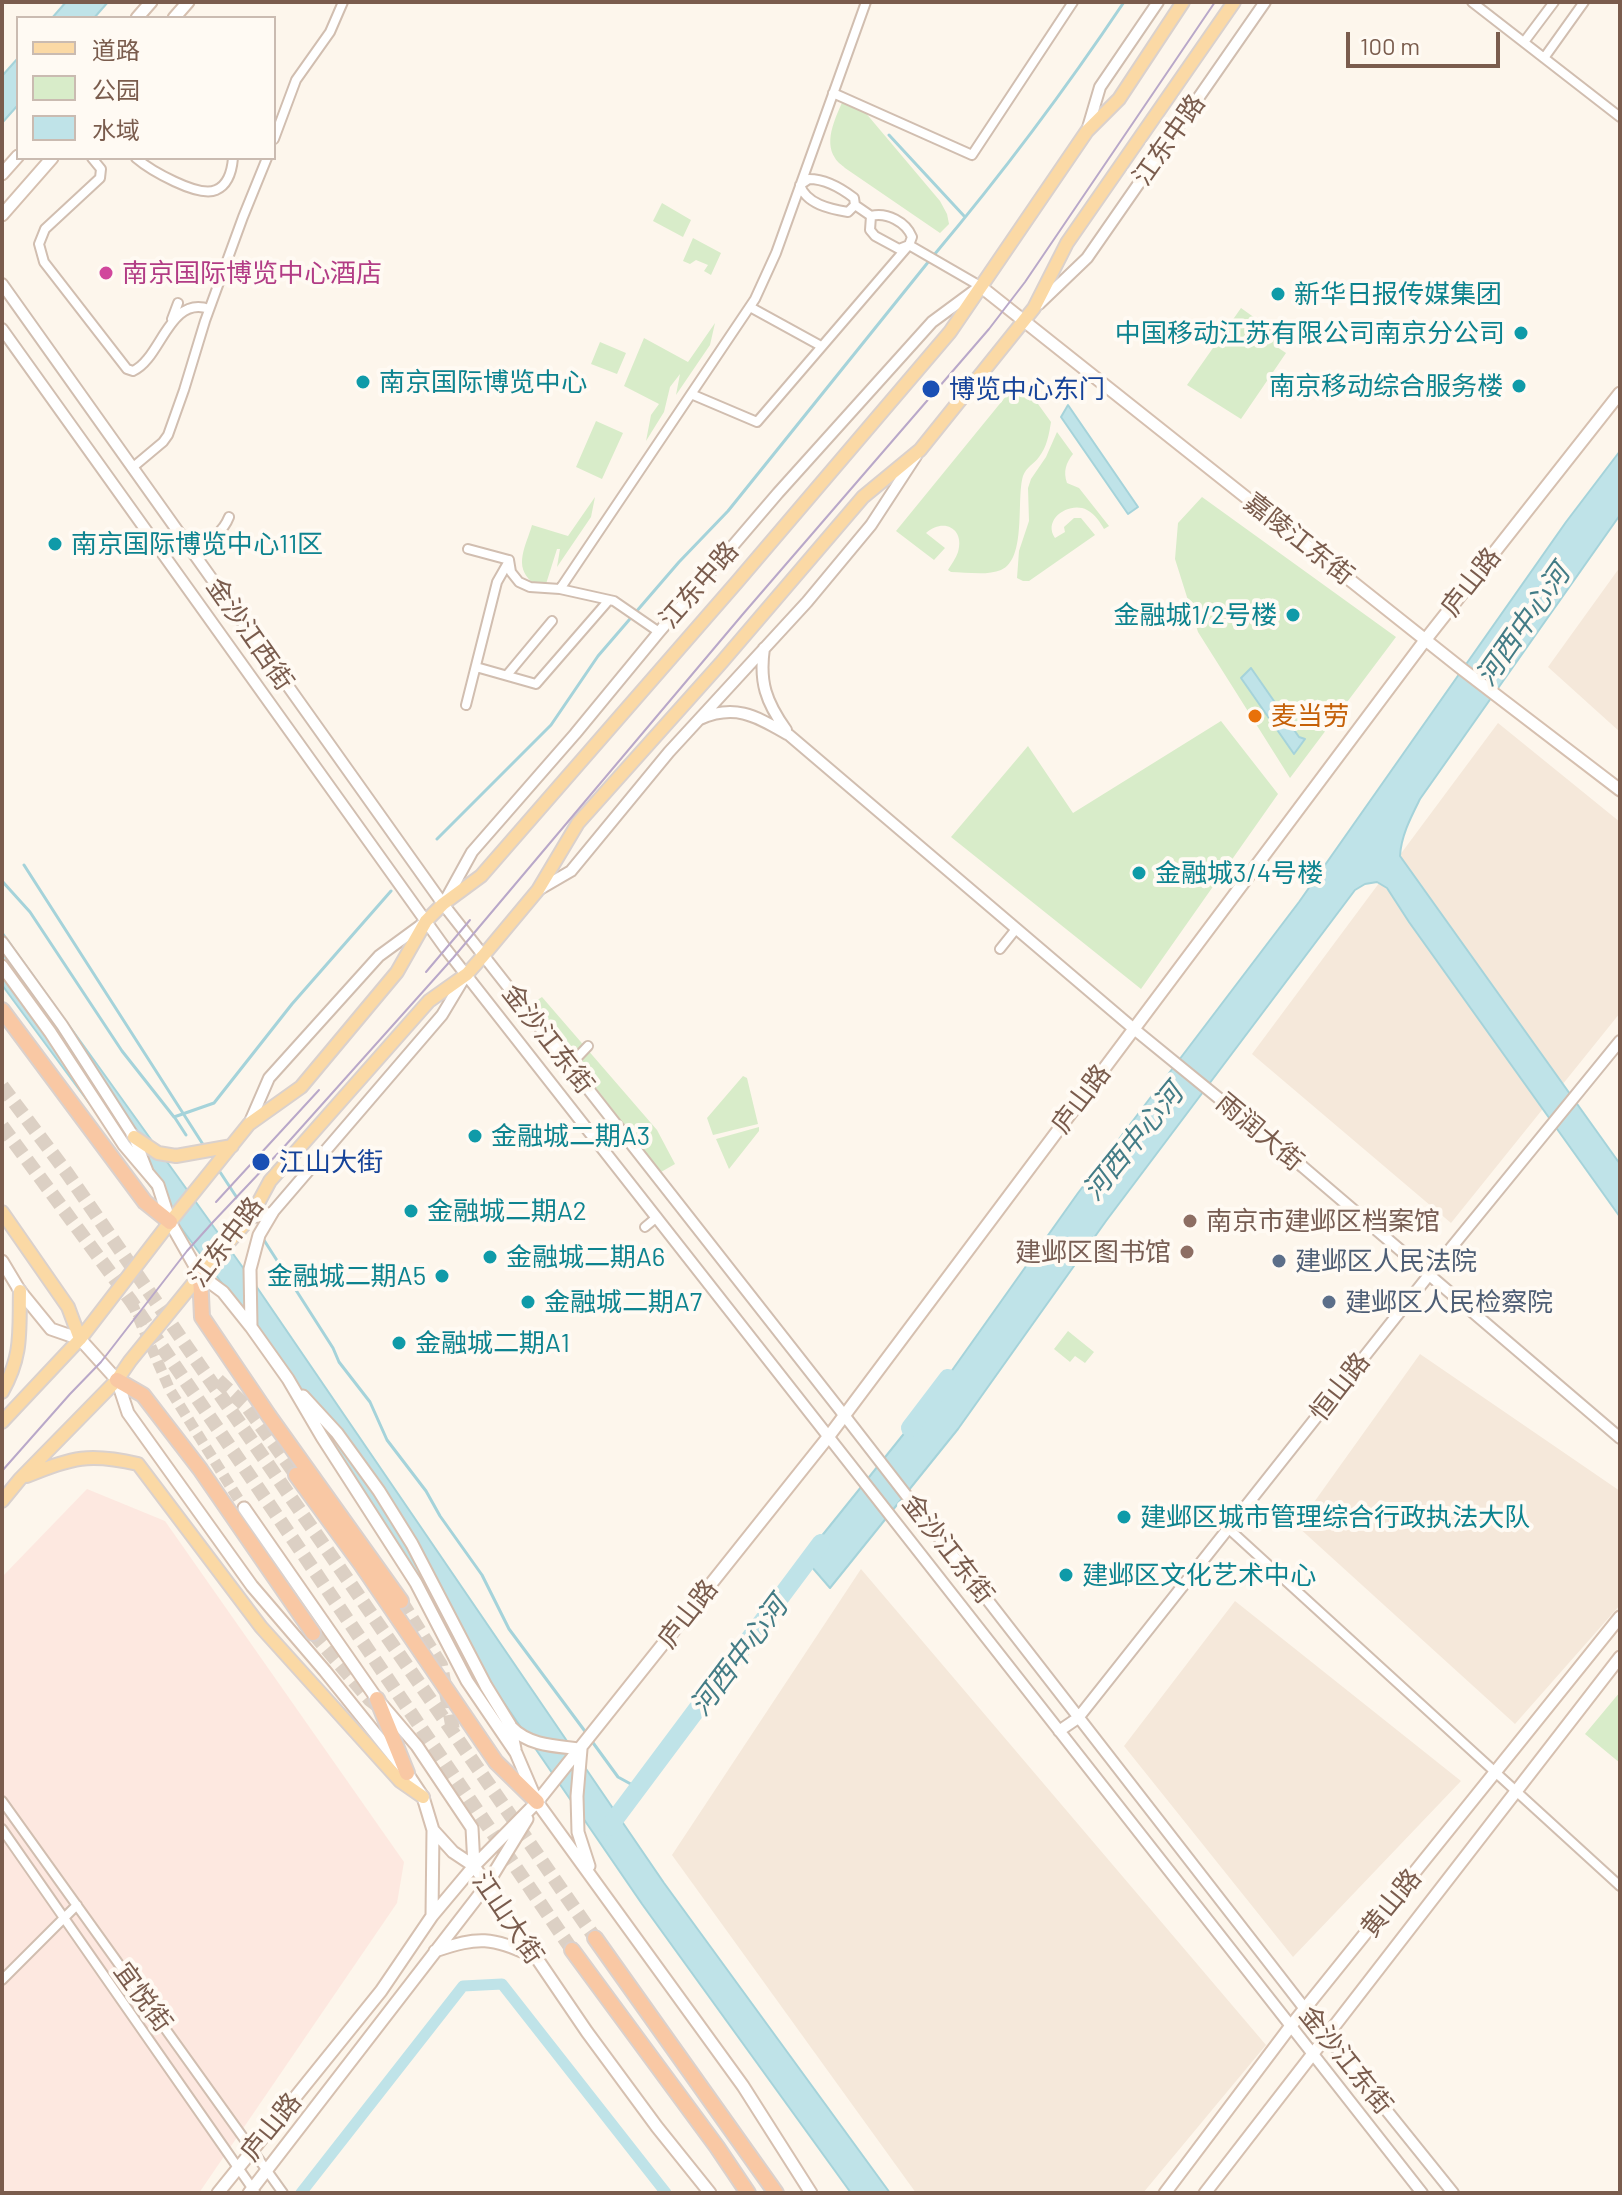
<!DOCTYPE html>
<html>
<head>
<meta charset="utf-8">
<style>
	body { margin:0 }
	#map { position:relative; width:1622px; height:2195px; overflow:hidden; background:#fdf6ec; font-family:Barlow,"Noto Sans SC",sans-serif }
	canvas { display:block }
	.frame { position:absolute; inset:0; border:4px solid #7a5c4d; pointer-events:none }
	.legend { position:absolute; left:16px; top:16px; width:260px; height:144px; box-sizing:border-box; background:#fffaf3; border:2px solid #cabbb1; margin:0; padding:10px 14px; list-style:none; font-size:24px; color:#7a5c4d }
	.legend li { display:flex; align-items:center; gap:16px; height:40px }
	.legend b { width:40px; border:2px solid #cabbb1 }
	.scale { position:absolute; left:1346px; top:32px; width:154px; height:36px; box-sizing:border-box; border:4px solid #7a5c4d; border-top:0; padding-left:10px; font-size:24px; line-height:28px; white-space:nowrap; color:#7a5c4d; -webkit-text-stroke:6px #fffaf3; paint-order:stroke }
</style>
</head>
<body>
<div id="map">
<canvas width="1622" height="2195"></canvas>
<div class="frame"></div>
<ul class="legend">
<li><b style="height:10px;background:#fbd9a5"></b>道路</li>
<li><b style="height:22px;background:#d8ecc9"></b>公园</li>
<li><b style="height:22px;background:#bfe3e8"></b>水域</li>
</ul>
<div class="scale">100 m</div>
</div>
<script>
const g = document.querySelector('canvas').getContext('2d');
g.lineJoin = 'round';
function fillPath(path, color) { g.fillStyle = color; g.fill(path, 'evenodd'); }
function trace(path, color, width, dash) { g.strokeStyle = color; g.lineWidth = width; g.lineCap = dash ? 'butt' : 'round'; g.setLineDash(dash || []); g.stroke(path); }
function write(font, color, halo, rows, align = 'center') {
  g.font = font + ' Barlow,"Noto Sans SC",sans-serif'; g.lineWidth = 8; g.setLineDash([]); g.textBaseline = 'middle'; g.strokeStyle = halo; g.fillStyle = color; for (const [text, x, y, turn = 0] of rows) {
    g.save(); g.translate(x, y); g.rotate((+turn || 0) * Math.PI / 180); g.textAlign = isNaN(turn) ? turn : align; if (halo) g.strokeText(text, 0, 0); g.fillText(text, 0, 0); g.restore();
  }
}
const residential = new Path2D(`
	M1620,567V732L1548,667Z
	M1498,723L1620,822V1013L1451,1223L1252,1054Z
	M1420,1354L1620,1491V1605L1515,1724L1297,1526Z
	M861,1569L1266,2045L1143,2193H916L672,1855Z
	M1235,1601L1461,1781L1293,1957L1124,1746Z`);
const commercial = new Path2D(`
	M87,1489L165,1521L404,1862L397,1903L199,2193H2V1577Z`);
const green = new Path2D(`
	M844,98L859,105L940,201L947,214L949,224L940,233L845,168C842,165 837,162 835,158C823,140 837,115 844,98Z
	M662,203L691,220L683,237L653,221Z
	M693,238L721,253L711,275L704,271L708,265L696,260L690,264L683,261Z
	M1241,308L1280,336L1274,345L1286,353L1241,419L1187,385Z
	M715,323L710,345L676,395L680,374L670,387L664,412L646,441L651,415L659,404L624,386L644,338L688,362Z
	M600,342L626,353L617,374L591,364Z
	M1020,379L1051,422C1049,434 1047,447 1039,457C1034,464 1026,467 1023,476C1016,499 1027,559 1001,570C987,576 965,572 951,572L948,570C951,565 956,558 958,552C965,529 944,517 926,533L945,548L934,560L896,531Z
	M596,421L623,433L602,479L576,467Z
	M1057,432L1073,454C1066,463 1063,471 1067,483L1079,488L1109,526L1104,529C1100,522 1095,514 1087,510C1070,501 1042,519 1055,538L1065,532L1064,527L1074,518H1081L1095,535L1029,581H1023L1017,578L1019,551L1029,521L1028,488L1031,479L1046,457Z
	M595,497L591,517L557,567L560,549H557L546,584L532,582C513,566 526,546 532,525L568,536Z
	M1202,497L1396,637L1290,778L1198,632L1175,559L1178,523ZM1250,669L1299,737L1304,739L1294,753L1242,678Z
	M1221,721L1278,794L1141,989L951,837L1028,746L1073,813Z
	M542,997L657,1130L675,1164L661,1172L531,1004Z
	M743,1076L747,1078L758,1124L713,1135L707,1118Z
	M759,1127V1131L729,1169L716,1139Z
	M1068,1331L1094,1352L1085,1363L1075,1356L1070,1362L1054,1349Z
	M1620,1692V1763L1585,1734Z`);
const water = new Path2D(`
	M66,2H108L94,18H52Z
	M18,58V105L2,123V76Z
	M1068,405L1138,507L1128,514L1061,417Z
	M1620,451V515L1420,799C1411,817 1401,836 1400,856L1620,1164V1217L1409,922L1387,888L1377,882L1365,884L1355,890L1106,1221L958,1429L830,1588L804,1558L931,1400L1078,1193L1299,902L1566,522Z
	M1251,668L1299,737L1305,739L1294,754L1241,678Z
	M2,932L254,1283L664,1883L890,2193H851L642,1904L406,1560L235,1301L2,985Z`);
const stream = new Path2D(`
	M889,135L965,217
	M934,255C1002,174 1065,90 1124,2
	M437,839L551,725L598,656L679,562L728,511L929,261
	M24,865L204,1146
	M2,881L30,912L122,1051L174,1117L214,1103L292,1004L391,891
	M175,1118L186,1135
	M218,1169L247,1213
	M262,1237L333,1348L339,1362L370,1402L387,1440L426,1491L440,1516L482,1575L509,1629L587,1734
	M591,1740L618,1777L638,1788`);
const canal = new Path2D(`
	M301,2193L463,1986L502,1984L666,2193`);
const river = new Path2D(`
	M910,1428L948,1378
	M609,1827L821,1543`);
const secondaryTunnel = new Path2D(`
	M131,1301L170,1390L244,1508`);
const trunkTunnel = new Path2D(`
	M2,1086L67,1173L595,1938
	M2,1126L131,1301L572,1950
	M218,1380L248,1408L296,1475
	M401,1601L441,1665L453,1730
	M313,1633L370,1700L386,1712`);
const minor = new Path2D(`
	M1472,2L1620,117
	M1524,42L1554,2
	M1544,58L1584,2
	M833,93L972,155L1073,2
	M274,139L296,80L330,32L343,2
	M92,158L101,169L100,178L45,229L39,244L44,262L127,369L133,371C161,359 169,295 209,309
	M136,158C150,170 198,198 216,190C228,185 232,170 233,158
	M809,179C825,179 841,188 854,198L855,205L848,212C830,209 806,204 800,185Z
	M855,205L871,216C887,212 906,222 912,237L909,245L899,249L875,236L870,230L871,216
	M750,307L821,346
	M172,319L178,303
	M691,394L757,422L909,245L980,286
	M132,468L163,442L168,435L184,390L205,321L243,217L267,158
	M468,549L509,560
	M191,550C207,541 222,535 229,517
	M509,560L511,572L519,582L530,587L560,589L614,601L659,632
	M560,589L755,299L776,253L866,2
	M476,667L536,684L609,600
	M507,675L552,621
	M466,705L497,582L509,561
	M1000,949L1016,929
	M569,1066L588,1046
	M645,1227L657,1217
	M1229,1529L1620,1886
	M2,1801L283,2193
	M2,1829L255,2192
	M2,1980L77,1905`);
const tertiary = new Path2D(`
	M1087,131L1100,87L1158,2
	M2,284L443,904L844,1415L1305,2009L1453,2193
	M1039,304L1087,258L1265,2
	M2,329L445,948L1422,2193
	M764,648C759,682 766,702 786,730
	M700,719C736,703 757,717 789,735L1134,1029L1303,1167L1620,1438
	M540,889L571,871L669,752L807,602L871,525L916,456
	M445,901L472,852L575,734L659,632L778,493L932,322L978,288
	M2,942L62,1025L134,1137L147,1170
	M249,1124L269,1078L379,956L424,923
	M250,1218L272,1213L442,1015L466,975
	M1059,1731L1078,1718L1429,1275L1620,1041`);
const secondary = new Path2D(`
	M137,18L151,2
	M174,18L188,2
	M2,174L18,156
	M2,215L52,158
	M980,286L1462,669L1620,790
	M2,966L50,1032L124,1145L158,1185L170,1222L200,1275L223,1292L251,1327L288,1379L322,1437L416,1583L467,1681L516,1753L537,1802L743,2086L811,2193
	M2,1261L20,1291L51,1329L80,1339L117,1380L128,1413L252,1586L325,1671L407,1773L423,1797L433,1830L453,1852L474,1866L587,2032L657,2127L710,2193
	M251,1326L250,1269L259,1235L272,1213
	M303,1396L337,1433L379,1491L412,1544L486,1686L510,1725L515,1749
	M244,1508L377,1699L417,1746L472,1828L474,1866
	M511,1727C529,1746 556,1746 581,1749
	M581,1749L577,1796L578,1832L589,1866
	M432,1916L433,1830
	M435,1951C480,1936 490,1937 533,1956
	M218,2193L381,1991L432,1916L474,1866L537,1802L829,1436L1426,639L1620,393
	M249,2193L486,1886L527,1819
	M1165,2193L1290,2027L1620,1617
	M1205,2193L1620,1657`);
const primary = new Path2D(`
	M134,1137L158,1153L176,1156L232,1146
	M2,1212L68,1307L80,1339
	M2,1392C23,1355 19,1331 20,1291
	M2,1422L80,1339L170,1222L249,1124L301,1087L397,972L426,921L443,904L481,876L737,582L950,332L1087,131L1119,99L1183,2
	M27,1476C72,1457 90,1453 138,1464L261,1627L400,1781L423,1797
	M2,1501L20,1479L117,1380L130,1361L200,1275L250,1218L270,1181L429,1001L467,974L483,956L538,890L578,823L721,663L863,497L920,450L1034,308L1067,243L1234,2`);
const trunk = new Path2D(`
	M2,1010L145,1202L170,1222
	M200,1275L202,1317L269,1416L401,1601
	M117,1380L143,1395L200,1469L313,1633
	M296,1475L361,1564L496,1762L537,1802
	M377,1699L407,1773
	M595,1938L776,2193
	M572,1950L717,2147L748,2193`);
const tram = new Path2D(`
	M426,972L470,920
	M216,1202L319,1090
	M2,1471L70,1394L101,1362L187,1251L213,1222L283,1148L453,958L743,614L989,329L1025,282L1215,2`);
const markers = [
	[106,273,8,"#d1479c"],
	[1278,294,8,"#0f9aa8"],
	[1521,333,8,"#0f9aa8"],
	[363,382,8,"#0f9aa8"],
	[1519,386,8,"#0f9aa8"],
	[931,389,10,"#1a4fb4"],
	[55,544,8,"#0f9aa8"],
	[1293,615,8,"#0f9aa8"],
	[1255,716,8,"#e8710a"],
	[1139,873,8,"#0f9aa8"],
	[475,1136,8,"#0f9aa8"],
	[261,1162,10,"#1a4fb4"],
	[411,1211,8,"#0f9aa8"],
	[1190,1221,8,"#8d6e63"],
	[1187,1252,8,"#8d6e63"],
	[490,1257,8,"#0f9aa8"],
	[1279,1261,8,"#5c6f8a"],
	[442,1276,8,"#0f9aa8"],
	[528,1302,8,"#0f9aa8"],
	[1329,1302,8,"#5c6f8a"],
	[399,1343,8,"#0f9aa8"],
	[1124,1517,8,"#0f9aa8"],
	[1066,1575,8,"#0f9aa8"]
];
const streetNames = [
	["江东中路",1169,140,-55],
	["嘉陵江东街",1299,539,38],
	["庐山路",1471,582,-52],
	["江东中路",699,585,-49],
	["金沙江西街",250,634,55],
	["金沙江东街",548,1039,52],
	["庐山路",1081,1099,-53],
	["雨润大街",1260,1132,40],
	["江东中路",226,1242,-53],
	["恒山路",1340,1387,-52],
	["金沙江东街",948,1549,52],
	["庐山路",688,1614,-52],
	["黄山路",1391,1903,-51],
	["江山大街",508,1918,56],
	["宜悦街",143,1997,54],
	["金沙江东街",1346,2060,51],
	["庐山路",271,2127,-51]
];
const hotelNames = [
	["南京国际博览中心酒店",122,273]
];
const cultureNames = [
	["新华日报传媒集团",1294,294],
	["中国移动江苏有限公司南京分公司",1505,333,"right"],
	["南京国际博览中心",379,382],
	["南京移动综合服务楼",1503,386,"right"],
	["南京国际博览中心11区",71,544],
	["金融城1/2号楼",1277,615,"right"],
	["金融城3/4号楼",1155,873],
	["金融城二期A3",491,1136],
	["金融城二期A2",427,1211],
	["金融城二期A6",506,1257],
	["金融城二期A5",426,1276,"right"],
	["金融城二期A7",544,1302],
	["金融城二期A1",415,1343],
	["建邺区城市管理综合行政执法大队",1140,1517],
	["建邺区文化艺术中心",1082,1575]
];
const transitNames = [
	["博览中心东门",949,389],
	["江山大街",279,1162]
];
const foodNames = [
	["麦当劳",1271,716]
];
const educationNames = [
	["南京市建邺区档案馆",1206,1221],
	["建邺区图书馆",1171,1252,"right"]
];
const serviceNames = [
	["建邺区人民法院",1295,1261],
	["建邺区人民检察院",1345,1302]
];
const waterNames = [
	["河西中心河",1523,625,-55],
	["河西中心河",1133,1142,-51],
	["河西中心河",739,1656,-53]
];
fillPath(residential, '#f5e8da');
fillPath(commercial, '#fde8e0');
fillPath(green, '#d8ecc9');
fillPath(water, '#bfe3e8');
trace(water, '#a5d3da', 2);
trace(stream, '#a5d3da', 3);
trace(canal, '#bfe3e8', 11);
trace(river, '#bfe3e8', 18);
trace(secondaryTunnel, '#dcd0c4', 11, [11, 5.5]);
trace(trunkTunnel, '#dcd0c4', 14, [14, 7]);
trace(minor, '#d1beb0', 12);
trace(tertiary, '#d1beb0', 14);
trace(secondary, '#d6c0b0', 15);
trace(primary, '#dad1cd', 16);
trace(trunk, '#dad1cd', 18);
trace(minor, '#fff', 8);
trace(tertiary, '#fff', 10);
trace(secondary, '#fff', 11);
trace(primary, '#fbd9a5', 12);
trace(trunk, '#f9c8a4', 14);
trace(tram, '#b9a8c9', 2);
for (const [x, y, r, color] of markers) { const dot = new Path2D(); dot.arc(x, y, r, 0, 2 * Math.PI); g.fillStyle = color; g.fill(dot); trace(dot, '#fffaf3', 3); }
write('26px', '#7a5c4d', '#fffaf3', streetNames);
write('26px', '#b23c85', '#fffaf3', hotelNames, 'left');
write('26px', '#0d838f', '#fffaf3', cultureNames, 'left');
write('26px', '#164399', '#fffaf3', transitNames, 'left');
write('26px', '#c56008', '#fffaf3', foodNames, 'left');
write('26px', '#785e54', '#fffaf3', educationNames, 'left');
write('26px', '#4e5e75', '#fffaf3', serviceNames, 'left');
write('italic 28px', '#437c86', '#fffaf3', waterNames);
</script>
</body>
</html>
